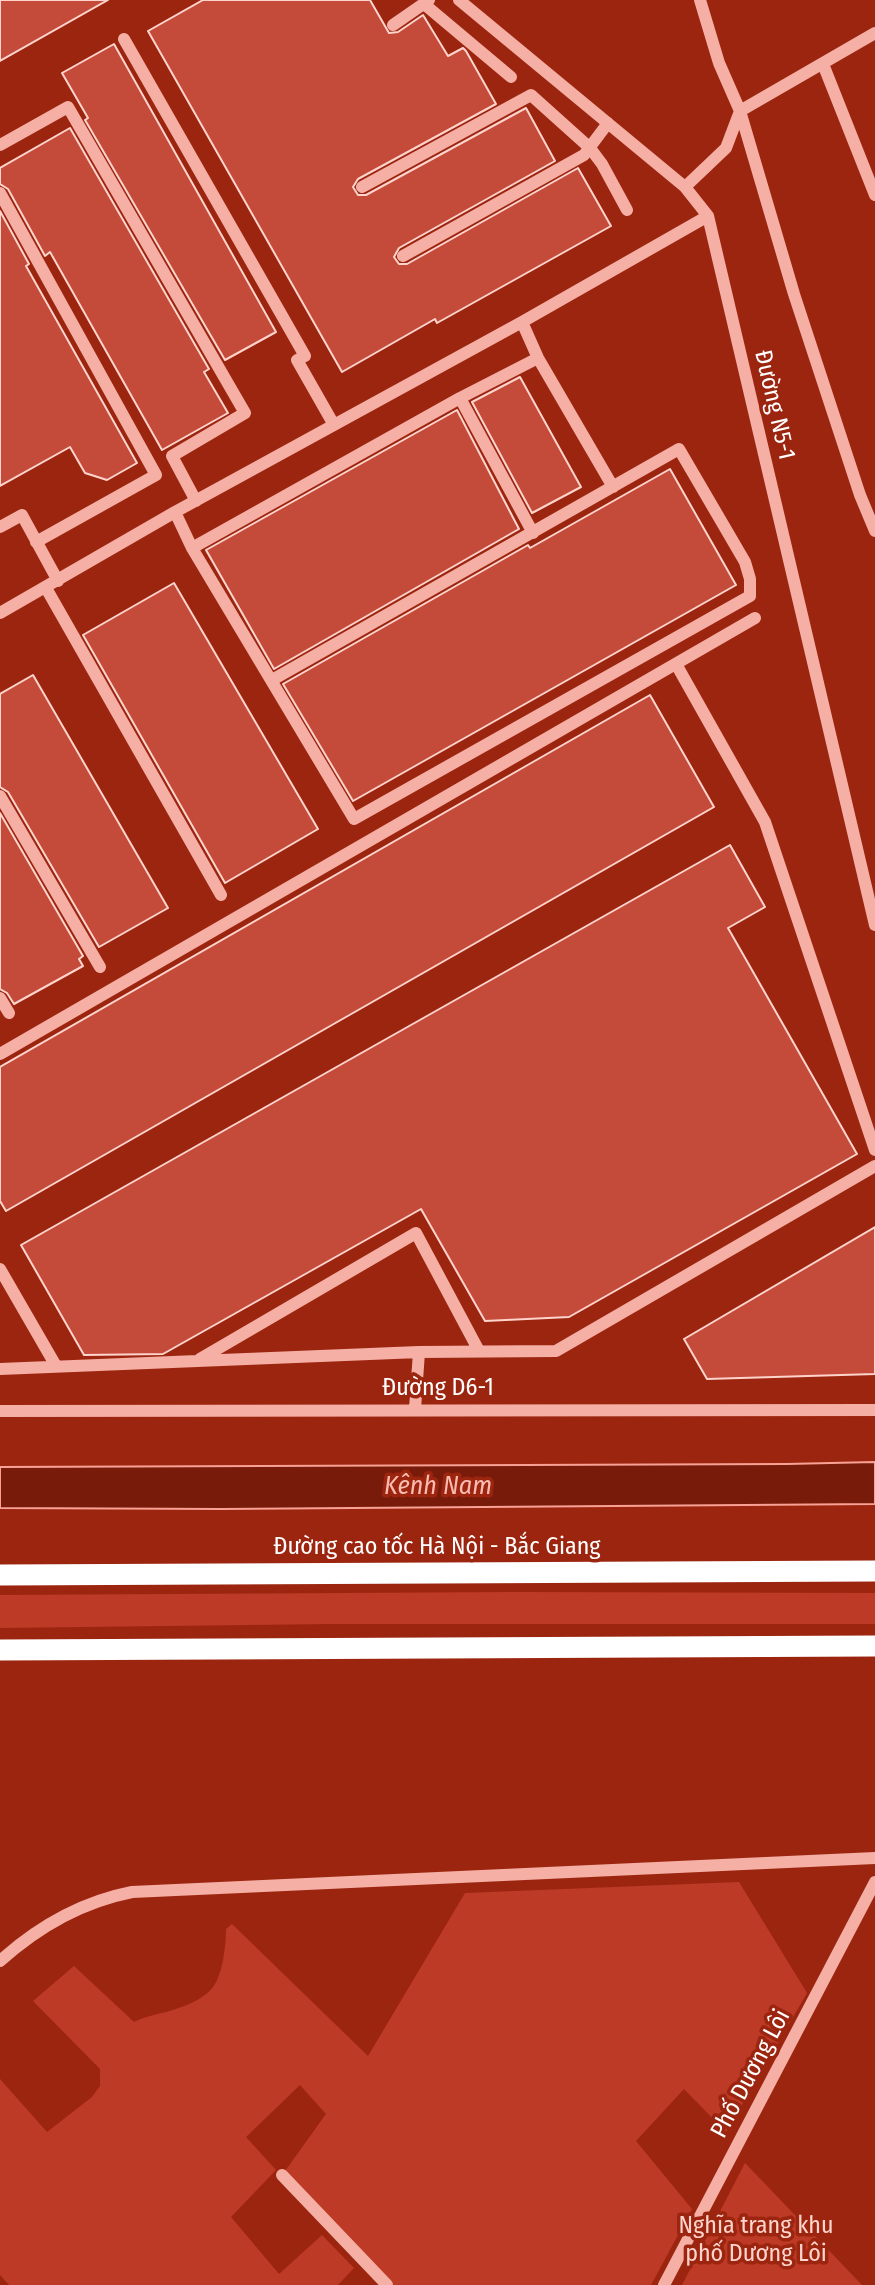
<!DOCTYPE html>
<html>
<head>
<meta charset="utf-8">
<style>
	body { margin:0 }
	canvas { display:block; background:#9c2510 }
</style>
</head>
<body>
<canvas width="875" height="2285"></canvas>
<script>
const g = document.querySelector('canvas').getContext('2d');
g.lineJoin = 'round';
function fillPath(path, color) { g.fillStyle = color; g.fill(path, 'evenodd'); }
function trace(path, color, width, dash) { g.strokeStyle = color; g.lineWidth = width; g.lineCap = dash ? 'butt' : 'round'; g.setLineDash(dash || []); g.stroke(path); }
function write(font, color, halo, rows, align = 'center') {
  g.font = font + ' "Fira Sans Condensed",sans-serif'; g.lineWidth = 7; g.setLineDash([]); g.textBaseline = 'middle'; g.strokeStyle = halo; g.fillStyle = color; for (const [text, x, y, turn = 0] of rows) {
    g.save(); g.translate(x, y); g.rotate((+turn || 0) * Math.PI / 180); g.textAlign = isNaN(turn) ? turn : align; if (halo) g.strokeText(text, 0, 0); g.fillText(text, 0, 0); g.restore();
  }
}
const green = new Path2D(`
	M515,1592L875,1593V1624H328L0,1628V1595Z
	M739,1882L807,1993L726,2132L684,2089L636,2141L692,2209L651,2285H392L285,2171L326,2114L300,2085L246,2137L276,2170L231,2217L279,2274L322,2235L354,2268L338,2285H9L0,2275V2079L47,2132L92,2097L100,2086V2069L33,2001L74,1966L134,2022C148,2015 161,2014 176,2009C188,2005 205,1998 213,1987C223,1974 226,1945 226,1929L232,1924L368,2056L465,1893Z
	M745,2163L862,2285H682Z`);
const water = new Path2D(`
	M875,1462V1504L221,1509L0,1508V1467L787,1464Z`);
const building = new Path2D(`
	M0,0H108L0,61Z
	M203,0H370L389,33L398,32L423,15L448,56L463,48L466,51L496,104L358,179L353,187L358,195H366L526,108L555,161L399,248L394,257L399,264H407L578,168L611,226L437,323L435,319L342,372L148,31Z
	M114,44L276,332L225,360L85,120L88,118L62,73Z
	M70,128L209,369L204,372L228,413L162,450L50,252L45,256L8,189L0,184V168Z
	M0,211L29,264L26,266L137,463L107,480L85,473L70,447L0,486Z
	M520,377L581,487L532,513L472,402Z
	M457,410L519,529L274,669L206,550Z
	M670,469L736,585L353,801L283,684L528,545L530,548Z
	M174,583L318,829L225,883L83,635Z
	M33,675L168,908L99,947L8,792L0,787V694Z
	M650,695L714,807L6,1211L0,1201V1067Z
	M0,813L83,956L79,959L83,966L14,1004L7,993L0,989Z
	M730,845L765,907L728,928L857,1154L569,1317L485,1321L421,1209L163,1354L84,1355L21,1245Z
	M875,1227V1374L707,1379L684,1339Z`);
const minor = new Path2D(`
	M459,0L685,187L708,216L875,925
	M700,0L719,63L740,111L794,294L860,495L875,531
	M424,4L511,77
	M393,25L429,0
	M124,39L305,356L297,360L334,425
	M823,64L875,195
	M0,145L68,107L245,413L172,456L196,501
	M362,187L531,95L590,148L602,164L627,210
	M685,187L726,148L740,111L875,33
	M0,193L156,475L36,542
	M403,256L584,155L608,123
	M522,322L538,358L613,487
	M460,398L533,533
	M175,512L192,548L354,819L750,596V579L745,562L679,449L272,680
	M0,527L22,515L58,581
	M192,548L460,398L538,358
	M46,588L221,895
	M0,613L175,512L522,322L708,216
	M676,664L765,822L875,1150
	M0,796L100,967
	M0,998L9,1013
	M0,1054L755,618
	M0,1269L56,1366
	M200,1359L416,1233L479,1351
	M0,1369L419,1352L556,1351L875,1166
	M415,1409L419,1352
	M0,1411L875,1410
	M0,1961C39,1926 81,1902 132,1892L875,1858
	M282,2175L387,2285
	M664,2285L875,1882`);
const highway = new Path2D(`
	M0,1575L875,1571
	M0,1650L875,1646`);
const streetNames = [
	["Đường N5-1",774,405,77],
	["Đường D6-1",438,1388],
	["Đường cao tốc Hà Nội - Bắc Giang",437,1547],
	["Phố Dương Lôi",751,2074,-62]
];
const parkNames = [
	["Nghĩa trang khu",756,2226],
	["phố Dương Lôi",756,2254]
];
const waterNames = [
	["Kênh Nam",438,1487]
];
fillPath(green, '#bd3a26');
fillPath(water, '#781b0a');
trace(water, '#f8a296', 2);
fillPath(building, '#c44b39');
trace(building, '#fed4cd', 2);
trace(minor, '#f5afa5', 12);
trace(highway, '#fff', 21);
write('24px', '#fff', '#9c2510', streetNames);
write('24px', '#fed4cd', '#9c2510', parkNames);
write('italic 26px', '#fbbbb1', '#9c2510', waterNames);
</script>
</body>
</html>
